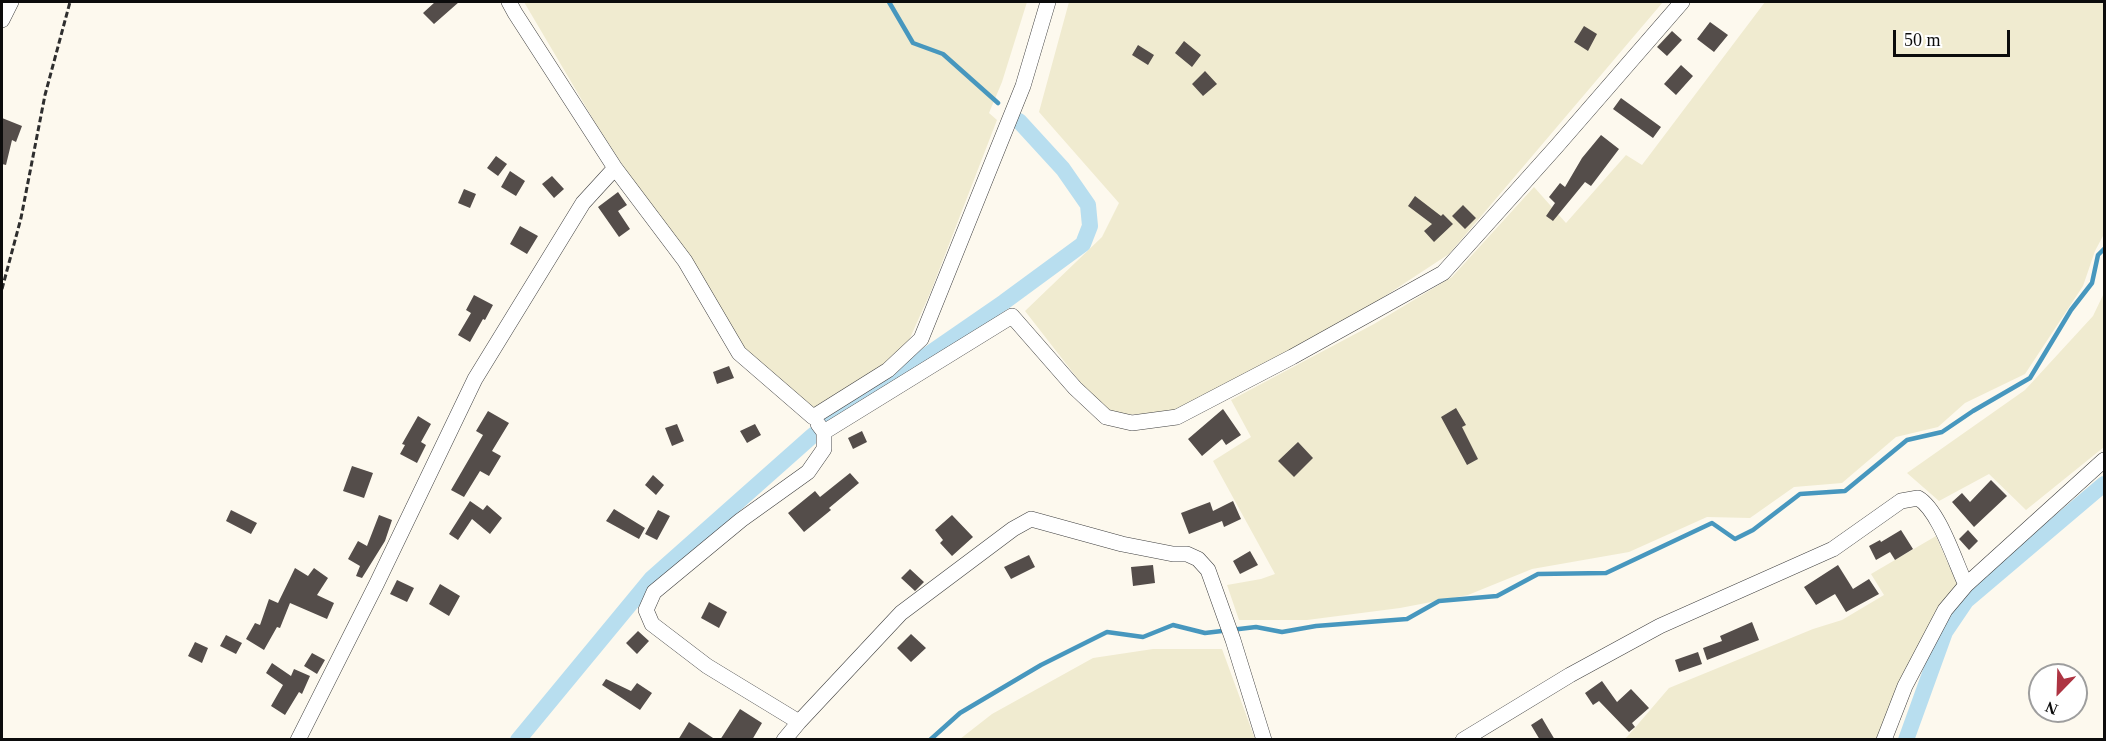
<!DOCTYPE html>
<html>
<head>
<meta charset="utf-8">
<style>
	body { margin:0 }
	#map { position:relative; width:2106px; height:741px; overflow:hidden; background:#fdf9ee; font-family:Georgia,serif }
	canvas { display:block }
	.frame { position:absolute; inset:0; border:3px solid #0c0c0c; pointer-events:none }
	.north { position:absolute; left:2028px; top:663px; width:60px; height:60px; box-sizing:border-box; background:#fff; border:2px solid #9e9e9e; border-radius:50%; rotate:203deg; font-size:16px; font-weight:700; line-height:24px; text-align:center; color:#0c0c0c }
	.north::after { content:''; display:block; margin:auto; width:21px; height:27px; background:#ad3442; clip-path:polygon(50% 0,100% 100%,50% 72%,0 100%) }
	.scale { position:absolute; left:1893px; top:30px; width:117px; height:27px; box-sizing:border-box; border:3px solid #0c0c0c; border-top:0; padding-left:8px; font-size:18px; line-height:21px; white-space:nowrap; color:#0c0c0c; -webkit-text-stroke:4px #fff; paint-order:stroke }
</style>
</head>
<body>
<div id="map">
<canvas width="2106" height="741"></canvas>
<div class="frame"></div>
<div class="north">N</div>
<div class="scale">50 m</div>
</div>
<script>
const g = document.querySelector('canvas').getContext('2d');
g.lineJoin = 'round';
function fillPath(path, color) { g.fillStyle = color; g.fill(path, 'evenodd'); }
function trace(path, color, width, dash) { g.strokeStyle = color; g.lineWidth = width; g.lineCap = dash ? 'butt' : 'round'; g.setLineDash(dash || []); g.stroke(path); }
const farmland = new Path2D(`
	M524,2H1027L1002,82L989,113L997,120L931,291L906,347L871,375L813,410L742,348L596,124Z
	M1069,2H1663L1449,254L1324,336L1173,413L1106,415L1025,311L1102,237L1119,203L1039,112Z
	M1765,2H2104V234L2095,251L2083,286L2025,374L1965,403L1938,427L1896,437L1842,483L1794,487L1750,518L1707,517L1629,552L1532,569L1468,595L1400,608L1307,620H1239L1227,585L1261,579L1275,574L1213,461L1251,437L1231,400L1374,324L1452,277L1534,187L1566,223L1626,155L1642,165Z
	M2104,293V447L2026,510L1989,474L1939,501L1907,473L2025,390L2093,316Z
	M1936,536L1957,584L1879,739L1622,740L1627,737L1669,688L1813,629L1842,620L1884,595L1871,574Z
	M1153,649H1222L1255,739H960L992,714L1093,658Z`);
const stream = new Path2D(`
	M889,2L913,43L943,54L998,103
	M930,740L960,713L1041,665L1107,632L1143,637L1173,625L1205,633L1256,627L1282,632L1316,626L1407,619L1439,601L1497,596L1538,574L1606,573L1712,523L1735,539L1753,530L1800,494L1845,491L1907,440L1942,432L1973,411L2030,378L2071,310L2092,283L2098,255L2104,249`);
const canal = new Path2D(`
	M518,740L651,579L811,437L827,424L1004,302L1083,244L1090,226L1088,205L1063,169L1019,121
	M1906,740L1945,632L1966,601L2104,484`);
const building = new Path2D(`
	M435,2H459L434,24L423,13Z
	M1710,22L1728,35L1714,52L1697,39Z
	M1584,26L1597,34L1588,51L1574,42Z
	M1672,31L1682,40L1667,56L1657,47Z
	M1184,41L1201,55L1192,67L1175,53Z
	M1138,45L1154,55L1148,65L1132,55Z
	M1681,65L1693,76L1676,95L1664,84Z
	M1205,71L1217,84L1203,96L1192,84Z
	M1621,98L1661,127L1653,138L1613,109Z
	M2,118L22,126L16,142L12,140L6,165L2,164Z
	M1601,135L1619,149L1591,186L1585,182L1553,221L1546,216L1555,203L1549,197L1560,183L1565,187L1582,158Z
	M496,156L507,164L498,176L487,168Z
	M510,171L525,181L516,196L501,187Z
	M552,176L564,189L554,198L542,184Z
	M464,189L476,194L470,208L458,203Z
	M618,192L627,205L618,211L630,229L619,237L598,207Z
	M1415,196L1441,216L1443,214L1453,224L1434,242L1424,231L1432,224L1408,206Z
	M1463,205L1476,218L1465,229L1452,216Z
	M520,226L538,236L527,254L510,244Z
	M474,295L493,305L485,320L483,319L470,342L458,335L471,313L466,310Z
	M729,366L734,378L717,384L713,372Z
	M1456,408L1466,425L1462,427L1478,459L1467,465L1441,417Z
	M1223,409L1241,435L1226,445L1222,439L1202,456L1188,439Z
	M488,411L509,423L492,451L501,456L489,476L480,471L464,497L451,490L483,435L476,431Z
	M418,416L431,424L421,442L426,445L417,463L400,454L405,445L402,444Z
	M677,424L684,441L672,446L665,428Z
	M755,424L761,435L747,443L740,431Z
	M862,431L867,442L853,449L848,438Z
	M1298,442L1313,458L1294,477L1278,461Z
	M352,466L373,473L364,498L343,491Z
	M850,473L859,483L829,508L831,510L804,532L788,513L815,491L820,497Z
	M653,475L664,485L656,495L645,485Z
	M1991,480L2007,496L1974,527L1952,502L1962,493L1970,502Z
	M470,501L483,510L487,505L502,518L490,534L472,519L458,540L449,534Z
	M1233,501L1241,519L1224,527L1222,521L1189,534L1181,513L1210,502L1213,511Z
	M614,509L645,528L639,539L606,521Z
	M231,510L257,523L251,534L226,521Z
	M658,510L670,516L657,540L645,534Z
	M379,515L392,520L385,541L362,578L356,576L360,566L348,559L358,541L367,546Z
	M952,515L973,537L952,556L940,543L943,540L935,530Z
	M1901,530L1913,549L1895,560L1890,552L1876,560L1869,546L1880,540L1881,542Z
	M1968,530L1978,541L1969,550L1959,539Z
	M1250,551L1258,565L1240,574L1233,561Z
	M1029,555L1035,567L1011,579L1004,567Z
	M1153,565L1155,583L1133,586L1131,567Z
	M1838,565L1853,589L1869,579L1879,594L1846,612L1835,594L1816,605L1804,587Z
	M295,568L308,576L314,568L328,578L317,595L334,603L327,619L290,603L280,628L277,627L264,650L246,639L255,623L260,625L269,599L278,603Z
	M910,569L924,582L915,591L901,578Z
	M397,580L414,588L407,602L390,594Z
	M440,584L460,596L449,616L429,604Z
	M709,602L727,612L719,628L701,618Z
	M1752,622L1759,640L1707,660L1703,648L1722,641L1720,636Z
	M638,631L649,641L637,654L626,643Z
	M911,634L926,648L911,662L897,648Z
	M226,635L242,643L236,654L220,646Z
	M195,642L208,648L202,663L188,656Z
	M1698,652L1702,664L1679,672L1675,660Z
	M312,653L325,660L317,674L304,666Z
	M272,663L291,676L294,669L310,676L302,694L299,692L285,715L271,706L283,685L266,673Z
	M606,679L631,691L637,683L652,693L640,710L602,685Z
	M1602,681L1617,702L1631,689L1649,708L1632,723L1635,727L1629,732L1599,701L1593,705L1585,693Z
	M740,709L762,723L752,740H720Z
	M1542,718L1555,740H1540L1531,725Z
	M689,722L716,740H678Z`);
const path = new Path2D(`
	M2,289L21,218L45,95L70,2`);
const minor = new Path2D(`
	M509,2L515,13L615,168
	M2,20L11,2
	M824,432L1012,316L1075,388L1106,417L1132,423L1177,417L1292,357L1443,273L1556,147L1682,2
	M799,722L901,613L1013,529L1031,519L1122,544L1173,554H1187L1198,559L1208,570L1233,640L1264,740
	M298,740L377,583L475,379L583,203L615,168L685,261L739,353L813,417L888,370L921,339L1023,86L1048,2
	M784,740L799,722L707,666L652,624L646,610L654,592L741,520L808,472L824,449V432L818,424
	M1463,740L1570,675L1660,626L1833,549L1901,501L1918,498C1939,510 1955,562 1966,585
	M1884,740L1905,686L1945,610L1966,585L2104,460`);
fillPath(farmland, '#f0ebd0');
trace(stream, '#4797be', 4.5);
trace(canal, '#b8deef', 16);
fillPath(building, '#544d4a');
trace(minor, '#3f3f3f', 16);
trace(path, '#2e2e2e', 3, [6, 3]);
trace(minor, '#fff', 15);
</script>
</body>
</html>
